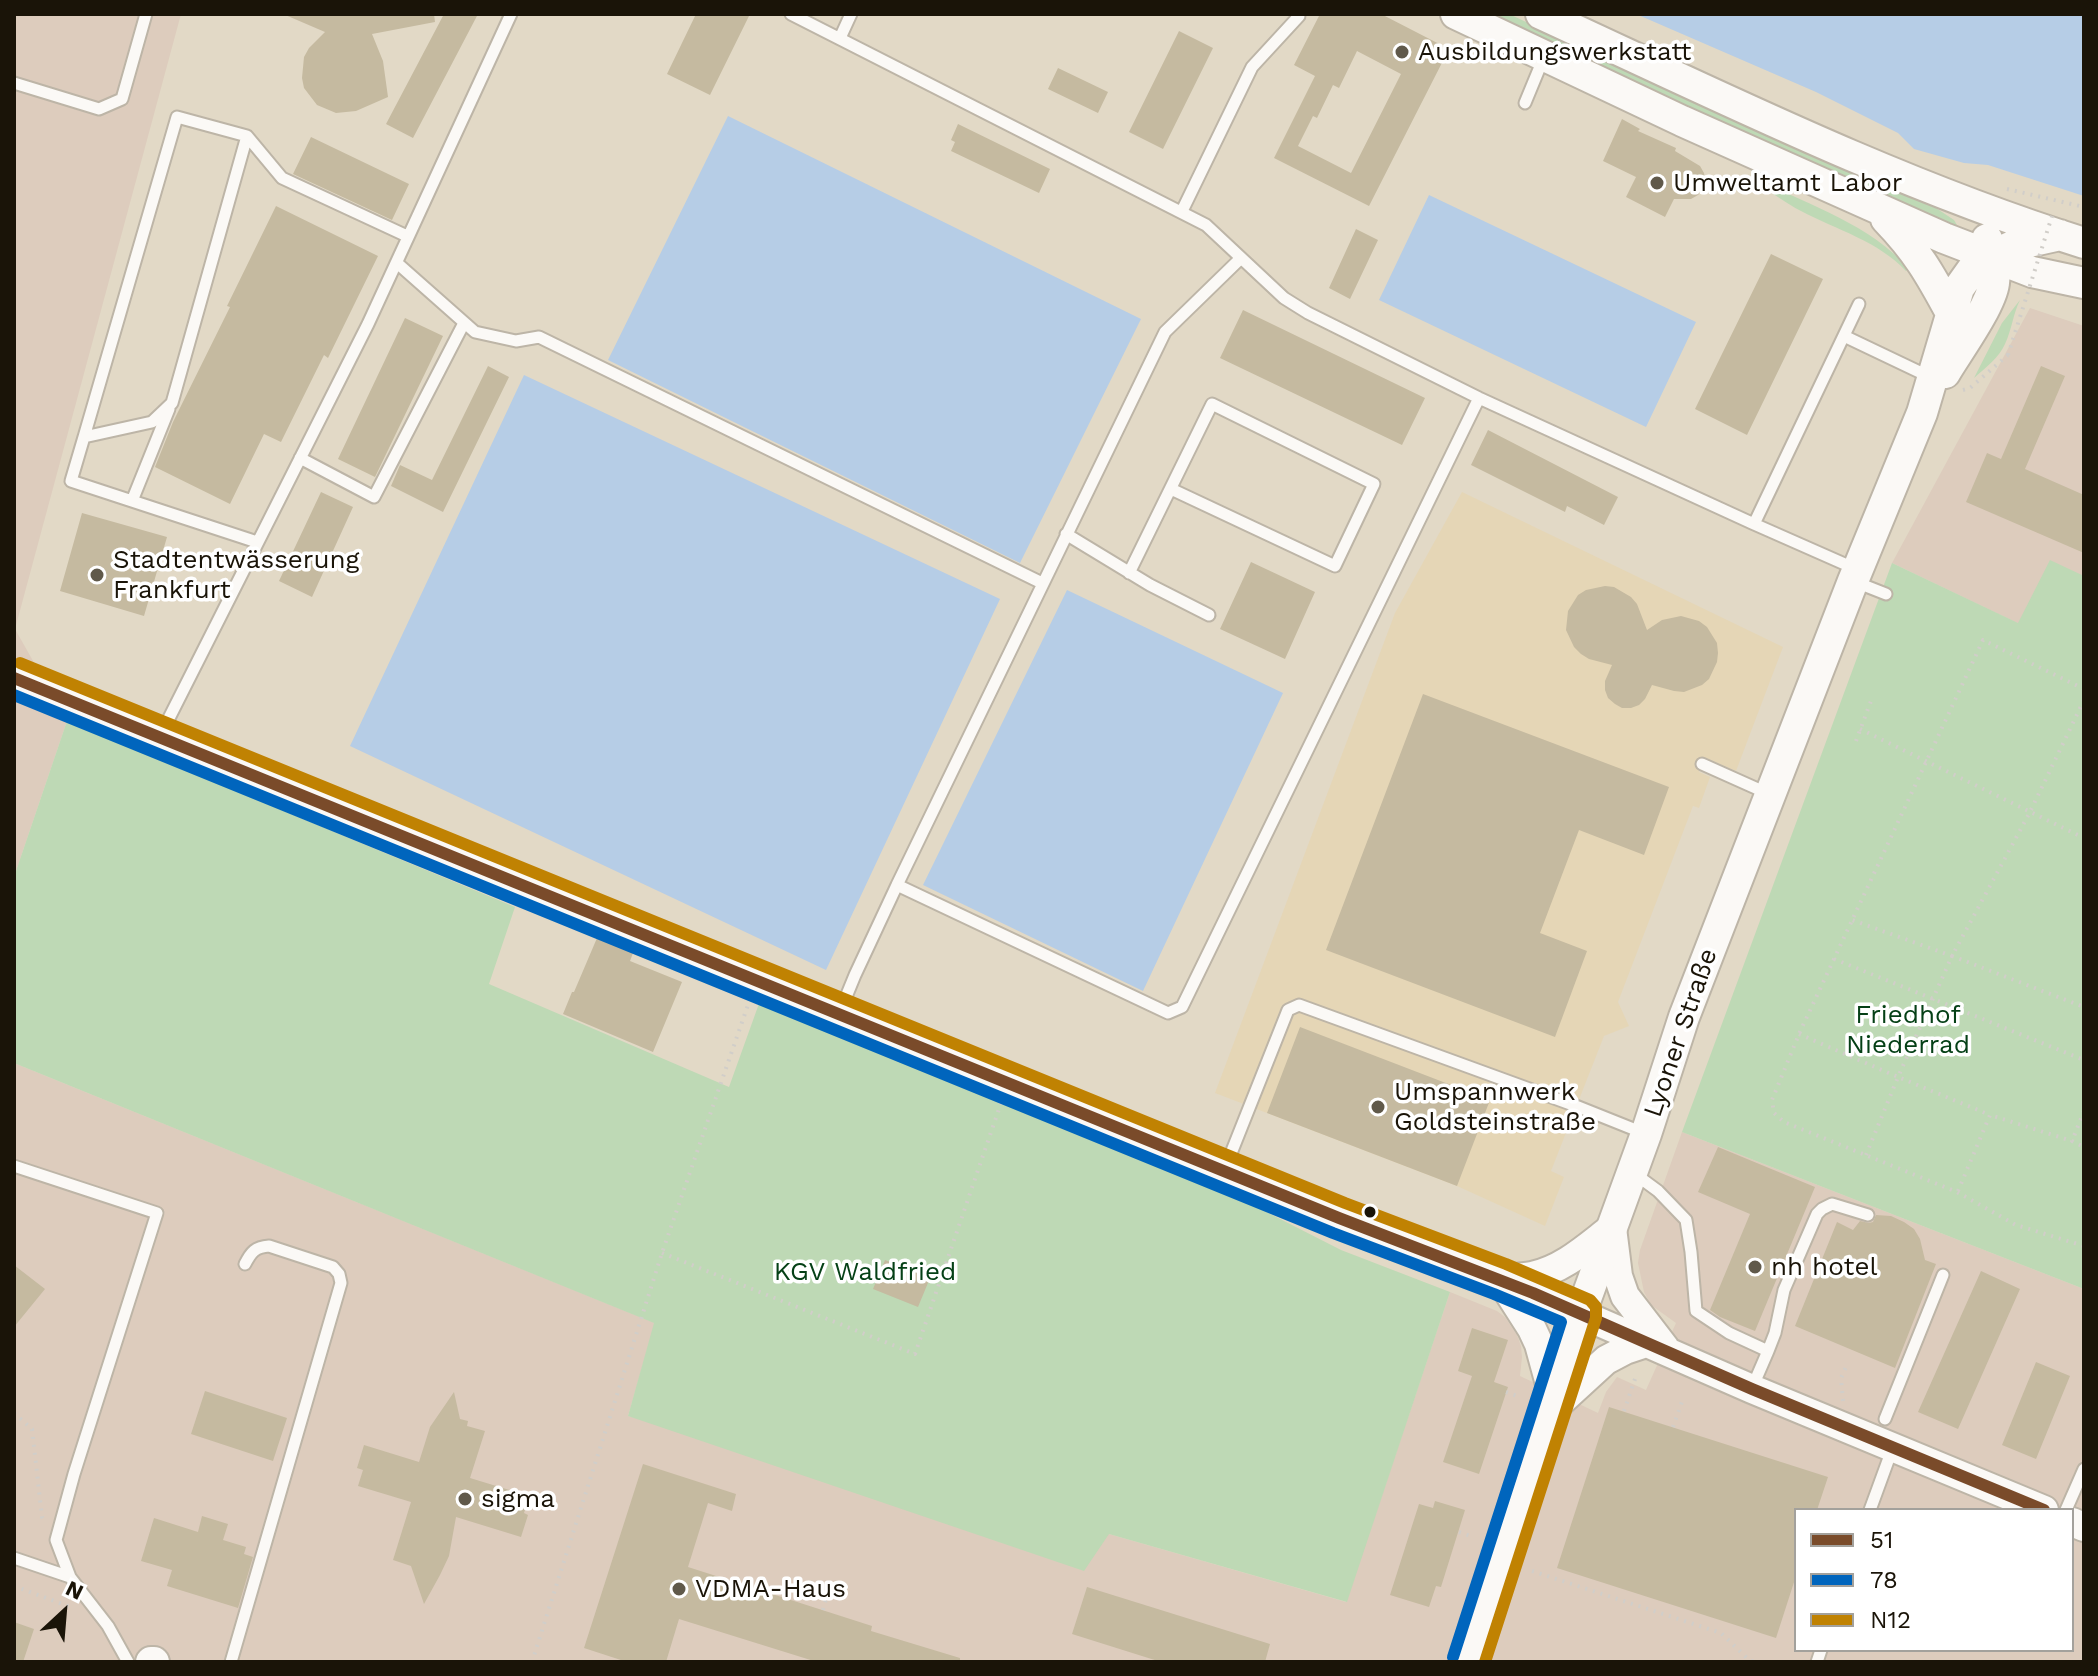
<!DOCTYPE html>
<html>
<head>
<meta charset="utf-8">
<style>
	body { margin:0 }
	#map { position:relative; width:2098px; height:1676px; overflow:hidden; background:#e2d9c6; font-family:"Work Sans",sans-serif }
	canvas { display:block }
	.frame { position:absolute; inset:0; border:16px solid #1a1408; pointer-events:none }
	.legend { position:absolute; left:1794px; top:1508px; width:280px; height:144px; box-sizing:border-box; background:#fff; border:2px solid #a3a19c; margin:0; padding:10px 14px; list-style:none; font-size:24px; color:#1a1408 }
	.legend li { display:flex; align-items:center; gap:16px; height:40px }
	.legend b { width:40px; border:2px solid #a3a19c }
	.north { position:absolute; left:24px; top:1572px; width:80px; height:80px; -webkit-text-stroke:6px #fff; paint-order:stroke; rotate:26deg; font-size:22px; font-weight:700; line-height:32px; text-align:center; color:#1a1408 }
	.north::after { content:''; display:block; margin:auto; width:28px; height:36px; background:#1a1408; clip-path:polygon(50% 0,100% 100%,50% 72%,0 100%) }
</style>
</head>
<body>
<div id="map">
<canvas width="2098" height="1676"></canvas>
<div class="frame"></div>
<ul class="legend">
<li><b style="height:10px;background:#7a4b2a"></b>51</li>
<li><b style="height:10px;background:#0065bd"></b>78</li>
<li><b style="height:10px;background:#c08202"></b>N12</li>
</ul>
<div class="north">N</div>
</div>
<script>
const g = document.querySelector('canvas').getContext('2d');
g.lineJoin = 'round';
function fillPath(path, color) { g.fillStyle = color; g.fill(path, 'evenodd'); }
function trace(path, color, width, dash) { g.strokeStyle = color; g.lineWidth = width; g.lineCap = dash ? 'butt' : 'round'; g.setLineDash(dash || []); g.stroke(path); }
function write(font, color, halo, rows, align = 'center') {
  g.font = font + ' "Work Sans",sans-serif'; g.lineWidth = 7; g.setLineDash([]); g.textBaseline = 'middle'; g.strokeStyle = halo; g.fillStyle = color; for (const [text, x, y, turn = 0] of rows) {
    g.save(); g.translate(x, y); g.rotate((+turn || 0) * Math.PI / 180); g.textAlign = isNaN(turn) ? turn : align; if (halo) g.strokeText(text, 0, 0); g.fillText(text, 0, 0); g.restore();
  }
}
const commercial = new Path2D(`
	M14,14H181L15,629L67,721L14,877Z
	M2030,308L2084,326V655L1892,563Z
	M14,1063L655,1323L628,1416L1109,1534L1346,1602L1450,1292L1497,1311L1505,1317L1517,1335L1521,1346L1522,1357L1520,1376L1598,1413L1606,1392L1617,1377L1646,1390L1676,1323L1651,1305L1644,1292L1638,1263L1640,1250L1682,1132L2084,1289V1662H14ZM1796,1510H2072V1650H1796Z`);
const built = new Path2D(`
	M1462,492L1783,647L1736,771L1705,758L1702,764L1699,772L1710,777L1699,808L1693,806L1618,1002L1629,1026L1604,1036L1551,1171L1564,1177L1545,1226L1457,1186L1215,1093L1395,613Z`);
const green = new Path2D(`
	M1501,14H1509L1859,177L1936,208L1954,220L1966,240L1722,122L1655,93L1500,17Z
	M1760,181C1810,205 1872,226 1908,268L1906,271C1878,241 1837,230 1801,211C1787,204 1773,193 1758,184Z
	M2020,300C2013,314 2012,329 2005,344C1999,358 1985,368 1974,378L2002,323Z
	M2050,560L2084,576V1289L1682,1132L1892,563L2018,623Z
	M67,721L515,907L489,984L729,1087L761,998L1239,1198L1341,1250L1450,1292L1347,1602L1109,1534L1084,1571L628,1416L654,1323L14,1063V877Z`);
const water = new Path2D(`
	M1636,14H2084V196L1988,165L1964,163L1914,149L1898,133L1816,92Z
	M728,116L1141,319L1020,563L608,360Z
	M1429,195L1696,322L1646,427L1379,300Z
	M524,375L1000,599L826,970L350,746Z
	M1067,590L1283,693L1143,991L923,885Z`);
const building = new Path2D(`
	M283,14H434L435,22L372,34L383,61L388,97L356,111L336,113L317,105L304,88L302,78L304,57L309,48L325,32Z
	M444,14H478L413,138L386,124Z
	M696,14H750L710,95L667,74Z
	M1320,14H1381L1449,49L1369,206L1274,158L1315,76L1294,65ZM1357,51L1401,74L1351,173L1298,146L1313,116L1317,118L1333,85L1339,88Z
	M1179,31L1213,48L1163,149L1129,132Z
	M1058,68L1108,92L1098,113L1048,89Z
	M1622,119L1640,129L1638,131L1676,148L1675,151L1700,166L1704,173L1705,181L1704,188L1698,195L1691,199H1674L1665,217L1626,197L1636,177L1603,161Z
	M958,124L1050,169L1039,193L951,151L955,142L951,140Z
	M311,137L409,184L392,220L293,174Z
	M276,206L378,256L328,358L324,355L281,442L264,434L230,504L155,467L173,422L230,307L227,306Z
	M1356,229L1378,240L1350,299L1329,288Z
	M1771,254L1823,279L1747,435L1695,409Z
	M1243,310L1425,398L1402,445L1220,358Z
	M405,318L443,336L375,477L338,459Z
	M488,366L509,377L443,512L391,486L400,465L432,480Z
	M2041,366L2065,376L2025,469L2084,495V553L1966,502L1987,453L2001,459Z
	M1488,430L1618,497L1604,525L1567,506L1565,512L1471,465Z
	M321,492L353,507L312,597L279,581Z
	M82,513L167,537L144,616L60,591Z
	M1251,562L1315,592L1285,659L1220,629Z
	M1605,586L1614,587L1631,597L1637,604L1647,630L1662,620L1681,616L1699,621L1707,627L1717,643L1718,653L1717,662L1709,679L1702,685L1684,692L1674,691L1652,685L1645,699L1639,705L1631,708H1622L1615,704L1608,698L1605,690V681L1612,665L1589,659L1581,654L1574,647L1566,630L1568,611L1578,595L1586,590Z
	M1423,694L1669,787L1644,855L1579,830L1540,933L1587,951L1555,1037L1326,950Z
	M597,938L633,953L630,961L682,982L653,1052L563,1014L572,992H574Z
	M1300,1027L1490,1100L1457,1186L1267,1113Z
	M1718,1147L1815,1187L1755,1331L1720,1317L1710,1310L1750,1214L1698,1192Z
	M1876,1215L1891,1216L1904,1222L1914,1229L1920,1239L1925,1260L1936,1264L1895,1368L1795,1326L1837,1222L1853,1230L1860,1221L1869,1223L1873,1222Z
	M885,1260L930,1278L918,1307L873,1289Z
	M14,1265L45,1289L14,1327Z
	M1981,1271L2020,1289L1958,1429L1918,1412Z
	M1472,1328L1508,1340L1494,1382L1508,1387L1479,1474L1443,1462L1472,1376L1458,1371Z
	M2036,1362L2070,1376L2036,1459L2002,1445Z
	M205,1391L287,1418L273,1461L191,1434Z
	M454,1392L460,1419L468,1421L467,1426L485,1431L470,1478L529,1496L524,1513L528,1515L521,1537L456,1517L449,1556L440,1575L424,1604L411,1566L393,1560L411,1502L358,1486L363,1470L357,1468L364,1445L419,1462L430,1427Z
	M1609,1407L1828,1477L1817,1510H1796V1576L1776,1638L1557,1568Z
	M643,1464L736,1494L732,1511L708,1503L688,1567L872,1626L871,1631L960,1658V1662H817L679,1619L666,1662H627L584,1648Z
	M1435,1501L1465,1510L1441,1587L1436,1586L1429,1607L1390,1595L1419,1504L1433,1508Z
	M202,1516L228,1524L223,1540L246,1547L244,1554L253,1557L238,1608L167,1586L172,1570L141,1561L154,1518L198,1532Z
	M1087,1587L1270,1644L1265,1662H1161L1072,1634Z
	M14,1622L34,1629L23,1662H14Z`);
const path = new Path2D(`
	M2007,189L2084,207
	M1963,390L1970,388L2008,355
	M2084,689L1983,640L1799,1034L1772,1100L1774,1113L1784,1122L1957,1192L2016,1225L2084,1246
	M2084,700L2030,812L1952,956L2084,1007
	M1860,729L2084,838
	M1856,741L1871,701
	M1834,959L2084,1060
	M1799,1034L1898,1077L1952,956L1852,920
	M2084,1111L2072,1141L2084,1147
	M1866,1155L1898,1077L1990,1115
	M1958,1191L1990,1115L2072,1141
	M662,1253L915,1354L1001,1103
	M1506,1392L1517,1396
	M1843,1401L1841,1378L1847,1365
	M1624,1411L1635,1379
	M14,1413L32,1429L42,1517L45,1521
	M1673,1427L1683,1399
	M1459,1532L1473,1537
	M1532,1571L1721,1633L1749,1660L1755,1662
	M14,1586L73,1608
	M823,1610L830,1585
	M532,1662L662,1253L749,1002
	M806,1662L807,1659`);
const service = new Path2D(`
	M791,14L1206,225L1284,298L1308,313L1479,398L1754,524L1859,304
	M840,38L851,14
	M14,83L99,109L122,99L146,14
	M1525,103L1544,57
	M247,136L172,403L152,422L84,437L177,117L247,136L282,178L407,236
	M1182,211L1252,67L1299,16L1296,14
	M1241,258L1165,332L897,885L1168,1013L1182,1007L1479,398
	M397,263L475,332L516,341L539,337L1042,583
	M1844,336L1930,377
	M84,437L71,481L257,542
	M300,458L374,497L464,323
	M132,501L169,409
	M1754,524L1856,569
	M1066,534L1150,585L1209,615
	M1129,573L1212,404L1374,484L1335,566L1171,489
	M1853,581L1886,594
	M160,736L368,324L511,14
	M1702,764L1769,794
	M839,1014L855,975L897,885
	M14,1166L157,1213L74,1474L56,1540L70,1577L108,1626L128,1662
	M1224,1171L1288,1010L1299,1005L1576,1106L1646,1134
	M1635,1174L1658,1191L1686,1220L1691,1252L1696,1311L1729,1333L1768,1351L1752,1388
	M1768,1351L1775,1333L1784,1290L1817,1214L1822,1209L1832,1204L1868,1215
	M1885,1419L1943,1275
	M1870,1510L1893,1447
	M2066,1510L2084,1469
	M14,1558L70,1577
	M231,1662L341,1283L339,1274L333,1267L269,1246C255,1247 251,1252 245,1264
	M1817,1662L1821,1650`);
const tertiary = new Path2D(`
	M14,678L1339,1218L1533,1293L1752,1389L2044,1510
	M1612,1228L1618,1276L1625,1296L1665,1348
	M1500,1279L1532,1329L1539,1344L1553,1395
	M1500,1279C1511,1278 1522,1278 1532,1276C1564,1269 1587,1247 1612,1228
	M1547,1414L1606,1360L1625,1350L1646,1343
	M2072,1522L2084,1527`);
const secondary = new Path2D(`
	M1456,14L1682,121L1944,238L2032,272L2084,283
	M1541,14C1719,96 1896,184 2084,243
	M1886,219C1917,251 1930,274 1951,313
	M1945,373C1958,351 1991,306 1994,283C1996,270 1991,252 1987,239
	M151,1662H154
	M1468,1662L1571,1340L1646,1134L1684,1017L1853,581L1922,413L1959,288L1974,267L1991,256L2015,245L2060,235`);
const pathBridge = new Path2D(`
	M2008,355L2053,213`);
const bus1 = new Path2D(`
	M14,678L1339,1218L1533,1293L1752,1389L2044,1510`);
const bus2 = new Path2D(`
	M14,695L1333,1233L1494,1294L1561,1322L1453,1657`);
const bus3 = new Path2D(`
	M20,663L1345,1203L1506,1264L1590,1300L1596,1307V1318L1485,1662`);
const markers = [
	[1402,52,8,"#60594a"],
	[1657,183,8,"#60594a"],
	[97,575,8,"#60594a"],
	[1378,1107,8,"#60594a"],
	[1370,1212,7,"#1a1408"],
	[1755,1267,8,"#60594a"],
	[465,1499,8,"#60594a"],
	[679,1589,8,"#60594a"]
];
const poiNames = [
	["Ausbildungswerkstatt",1418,52],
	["Umweltamt Labor",1673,183],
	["Stadtentwässerung",113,560],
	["Frankfurt",113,590],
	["Umspannwerk",1394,1092],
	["Goldsteinstraße",1394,1122],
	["nh hotel",1771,1267],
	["sigma",481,1499],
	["VDMA-Haus",695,1589]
];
const parkNames = [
	["Friedhof",1908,1015],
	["Niederrad",1908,1045],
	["KGV Waldfried",865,1272]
];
const streetNames = [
	["Lyoner Straße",1681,1033,-71]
];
fillPath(commercial, '#ddccbd');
fillPath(built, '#e5d6b6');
fillPath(green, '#bed9b5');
fillPath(water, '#b6cde6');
fillPath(building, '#c5baa0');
trace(service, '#bdb5a7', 15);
trace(tertiary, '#bdb5a7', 32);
trace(secondary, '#bdb5a7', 34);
trace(path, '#d1cec9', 4, [2, 6]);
trace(service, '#fbf9f6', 11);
trace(tertiary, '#fbf9f6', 28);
trace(secondary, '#fbf9f6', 30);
trace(pathBridge, '#d1cec9', 4, [2, 6]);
trace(bus1, '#7a4b2a', 12);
trace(bus2, '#0065bd', 12);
trace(bus3, '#c08202', 12);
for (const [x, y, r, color] of markers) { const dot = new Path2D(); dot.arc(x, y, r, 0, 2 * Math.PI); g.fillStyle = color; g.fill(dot); trace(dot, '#fff', 3); }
write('26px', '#1a1408', '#fff', poiNames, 'left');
write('26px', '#054016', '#fff', parkNames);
write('26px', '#1a1408', '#fff', streetNames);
</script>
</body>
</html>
